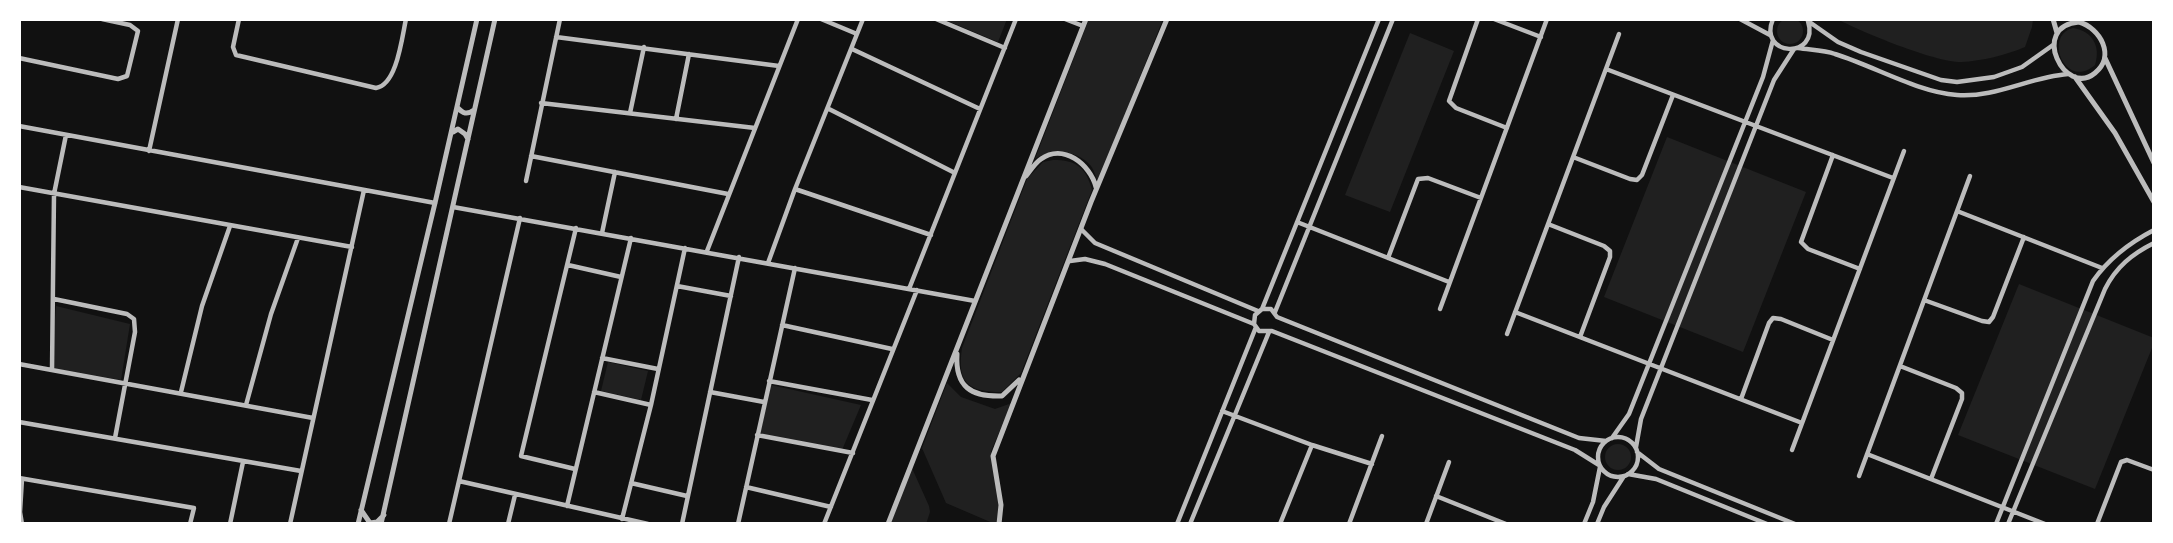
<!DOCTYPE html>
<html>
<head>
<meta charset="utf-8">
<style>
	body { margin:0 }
	#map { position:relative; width:2173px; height:543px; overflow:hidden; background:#111; font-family:"Fira Sans",sans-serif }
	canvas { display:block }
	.frame { position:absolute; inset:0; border:21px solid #fff; pointer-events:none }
</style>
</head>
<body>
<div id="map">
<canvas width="2173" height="543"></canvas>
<div class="frame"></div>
</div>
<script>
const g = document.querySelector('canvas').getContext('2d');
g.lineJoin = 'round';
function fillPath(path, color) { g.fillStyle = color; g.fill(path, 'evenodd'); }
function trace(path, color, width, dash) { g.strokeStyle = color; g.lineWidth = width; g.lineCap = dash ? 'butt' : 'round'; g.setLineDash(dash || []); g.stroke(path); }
const green = new Path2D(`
	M1777 31a13 13 0 1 1 26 0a13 13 0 1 1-26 0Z
	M943,19H1007L998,42Z
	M1089,19H1163L1098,182C1096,177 1094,170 1091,166C1078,150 1051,148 1035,159Z
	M1837,19H2033L2032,27L2025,47C2006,55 1982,61 1961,62C1934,62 1862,32 1837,19Z
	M2073,28C2093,31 2101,47 2095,65C2065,91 2043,35 2073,28Z
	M1410,33L1454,51L1390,212L1345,195Z
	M1667,137L1806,192L1743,352L1604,297Z
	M1053,160C1076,160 1086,167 1092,190L1021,373L1002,392C967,392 957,382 962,348L1027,179L1043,162Z
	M2019,284L2154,338V343L2095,489L1958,435Z
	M56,306L130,324L121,380L51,368Z
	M608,362L648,371L641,400L601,391Z
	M947,383L961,397L995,409L1012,403L991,451L1002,524H995L946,503L922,448Z
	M771,385L861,405L842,450L760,434Z
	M1605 457a13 13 0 1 1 26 0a13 13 0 1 1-26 0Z
	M911,466L929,506L930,512L926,524H888Z`);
const minor = new Path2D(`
	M239,19L233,47L236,55L376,88C397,85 402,37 406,19
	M821,19L857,34
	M936,19L1005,48
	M1065,19L1083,26
	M1478,19L1449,101L1456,108L1507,128
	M1494,19L1541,37
	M1740,19L1770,35
	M1773,19C1757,57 1820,60 1808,21
	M1808,21L1838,42L1861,52L1941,80L1957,82L1994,77L2022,67L2053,45
	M556,37L779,66
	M1798,48C1811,50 1824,50 1835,54C1874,66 1917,92 1957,95C1995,98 2030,77 2068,74
	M852,49L980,109
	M19,58L118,79L127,76L138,31L130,25L102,19
	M1606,69L1893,178
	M541,103L755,128
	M829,109L955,173
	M630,113L644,47
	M676,119L689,54
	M19,126L435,203
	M149,151L178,19
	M1833,155L1801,242L1808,249L1860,269
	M531,156L728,194
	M1573,157L1630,179L1637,180L1642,175L1673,95
	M526,181L560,19
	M19,187L352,247
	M795,189L931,235
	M453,207L975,301
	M1957,211L2102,268
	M1297,222L1449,282
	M1548,224L1604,246L1610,251V257L1580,337
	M1081,229L1095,243L1258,311
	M602,233L615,172
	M707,251L798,19
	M1388,258L1418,179L1428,178L1481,198
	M1070,261L1085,259L1105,264L1254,324L1259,331H1272L1575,450L1599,465
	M768,263L795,189L863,19
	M568,265L621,277
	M677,286L731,296
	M909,289L1016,19
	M54,299L127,314L134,319L135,332L115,438
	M1924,300L1982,321L1989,322L1993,317L2024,237
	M1262,309H1271L1277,317L1579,438L1606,441
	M1440,309L1547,19
	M1275,312L1393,19
	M1515,312L1802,423
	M1254,324L1255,315L1262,309L1281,262L1379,19
	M782,325L892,349
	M1507,334L1619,34
	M602,358L658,369
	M19,364L313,418
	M1900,366L1956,388L1962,393V399L1931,479
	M52,370L54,194L66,135
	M769,381L872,400
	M181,392L202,306L230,226
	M594,392L651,405
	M710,392L764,402
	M1741,399L1769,323L1773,318L1781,319L1833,340
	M246,405L271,314L298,238
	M1222,411L1312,445L1372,464
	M19,422L301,471
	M757,435L853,453
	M1598 457a20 20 0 1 1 40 0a20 20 0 1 1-40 0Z
	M1612,438L1629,414L1763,77L1773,40
	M1636,447L1641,419L1774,80L1794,49
	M1792,450L1904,151
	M1637,452L1659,469L1795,524
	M1867,454L2045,524
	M575,469L521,456L576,228
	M1628,474L1656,479L1767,524
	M1859,476L1970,176
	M19,478L194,508L190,524
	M459,481L648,524
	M631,483L687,496
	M746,487L831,507
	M1436,496L1506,524
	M567,506L631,238
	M622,519L651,405L685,248
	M22,524L20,512L22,479
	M230,524L243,462
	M290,524L364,190
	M449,524L520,218
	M508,524L515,495
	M682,524L739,257
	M738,524L795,268
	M824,524L917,290
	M1177,524L1256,327
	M1190,524L1269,332
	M1280,524L1312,445
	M1349,524L1382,436
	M1426,524L1449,462
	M1584,524L1593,502L1600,467
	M1597,524L1604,507L1624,476
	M1996,524L2093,281C2109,258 2129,243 2154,230
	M2008,524L2105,289C2116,267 2132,254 2154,243
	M2097,524L2121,462L2127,460L2154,470`);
const tertiary = new Path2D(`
	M2053,19L2057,33
	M2079,22C2100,28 2116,56 2095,73C2065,98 2029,26 2079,22Z
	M2105,58L2154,163
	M2075,77L2115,133L2154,202
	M457,107C463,114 467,115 474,110
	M453,132L458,129L465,134L468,139
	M1026,176C1030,171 1035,163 1041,159C1063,143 1090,164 1096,187
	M957,354C955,387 971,397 1002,396L1019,380
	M361,510L370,523L377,522L384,515
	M358,524L435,203L477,19
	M381,524L495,19
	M888,524L1086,19
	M999,524L1001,505L993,456L1091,202L1167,19`);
fillPath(green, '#202020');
trace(minor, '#bcbcbc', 4.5);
trace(tertiary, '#bcbcbc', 5);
</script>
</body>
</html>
